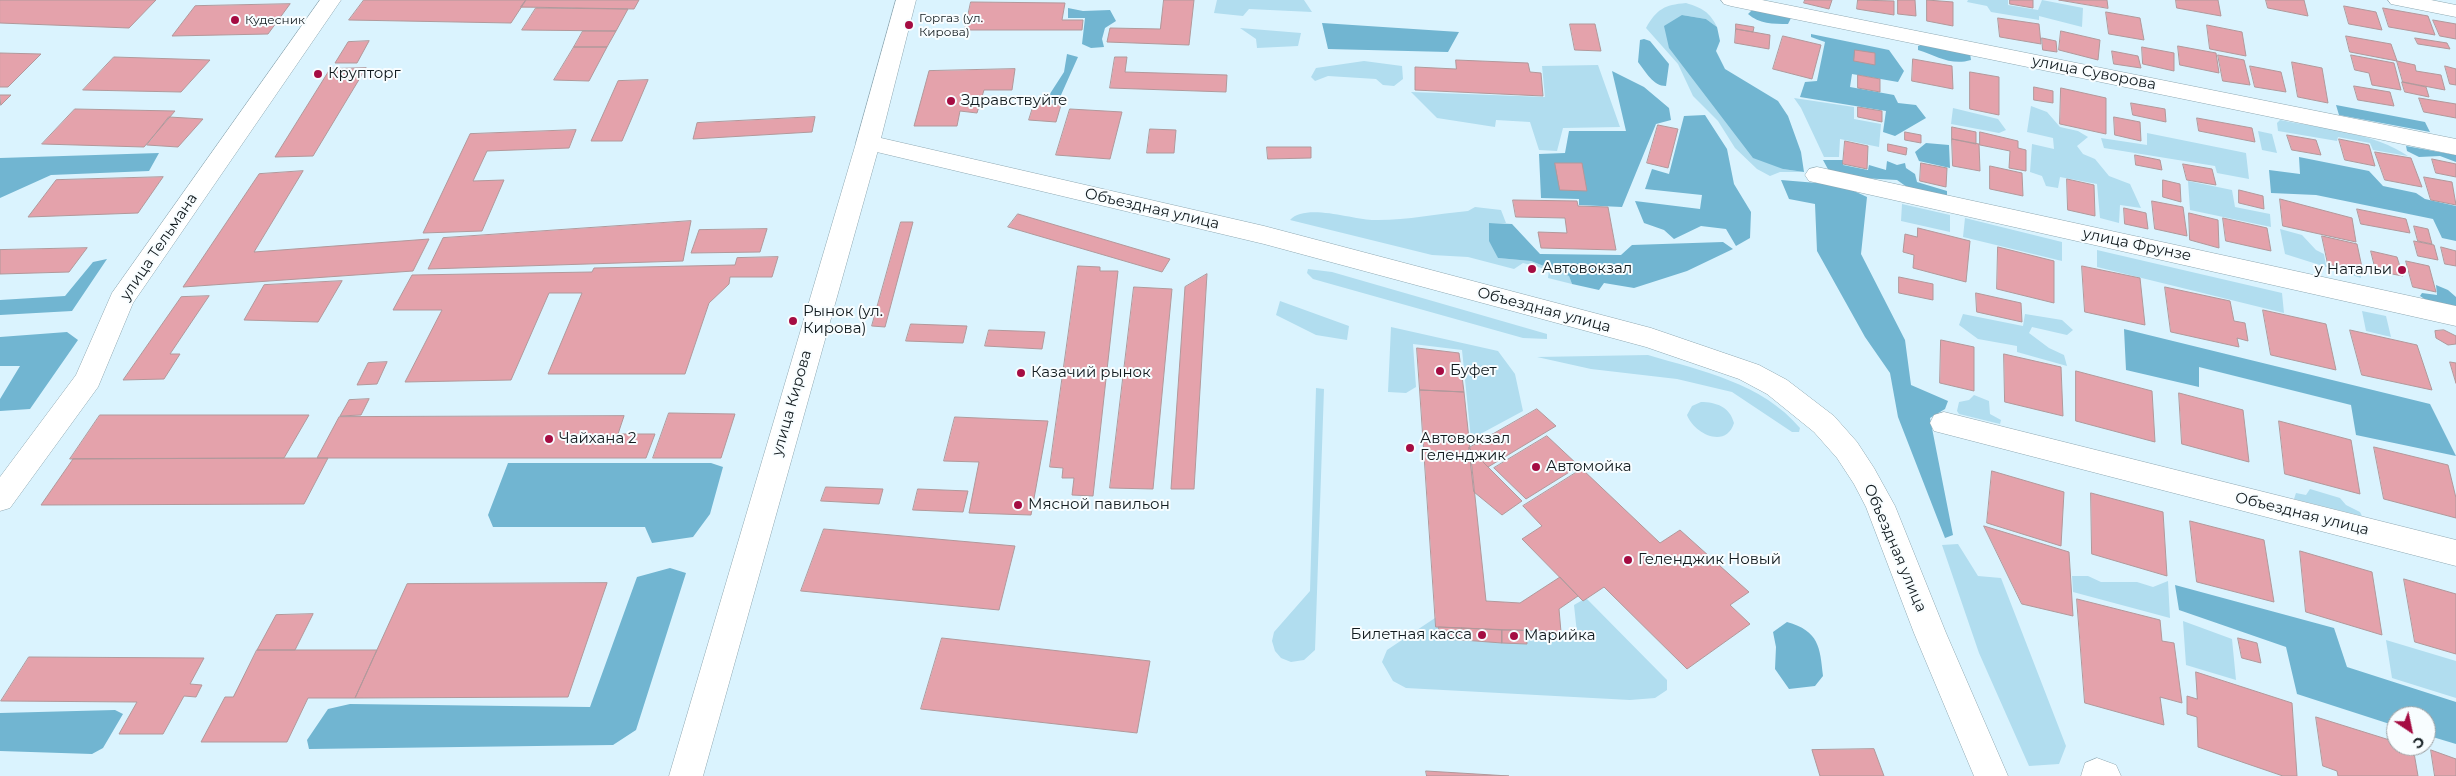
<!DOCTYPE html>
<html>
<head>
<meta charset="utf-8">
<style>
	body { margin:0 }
	#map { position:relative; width:2456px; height:776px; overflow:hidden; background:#daf3fe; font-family:Montserrat,sans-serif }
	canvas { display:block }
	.north { position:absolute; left:2386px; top:706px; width:50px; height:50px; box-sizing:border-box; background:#f8fdff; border:1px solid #9ca2a5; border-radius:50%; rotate:146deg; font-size:14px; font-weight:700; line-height:20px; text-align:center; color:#111a1e }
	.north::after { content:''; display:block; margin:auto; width:18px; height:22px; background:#a50c42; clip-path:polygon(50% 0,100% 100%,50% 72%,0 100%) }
</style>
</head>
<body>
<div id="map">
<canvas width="2456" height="776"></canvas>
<div class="north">С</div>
</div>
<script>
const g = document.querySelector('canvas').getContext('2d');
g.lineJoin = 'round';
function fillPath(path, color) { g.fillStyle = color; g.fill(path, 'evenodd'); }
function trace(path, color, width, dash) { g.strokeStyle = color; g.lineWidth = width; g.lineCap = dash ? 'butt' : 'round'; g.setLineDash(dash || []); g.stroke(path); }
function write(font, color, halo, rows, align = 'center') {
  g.font = font + ' Montserrat,sans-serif'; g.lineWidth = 4; g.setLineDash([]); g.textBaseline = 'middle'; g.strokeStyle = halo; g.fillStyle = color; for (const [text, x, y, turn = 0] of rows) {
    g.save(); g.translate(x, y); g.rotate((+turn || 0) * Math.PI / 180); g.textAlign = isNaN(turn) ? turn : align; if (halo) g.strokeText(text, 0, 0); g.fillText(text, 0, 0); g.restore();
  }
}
const green = new Path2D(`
	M1217,0H1304L1312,12L1249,9L1243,16L1214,13Z
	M1968,0H2008V5L2038,10L2042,0L2083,8L2082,27L2039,16V20L1991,12L1987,6L1967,2Z
	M1686,3C1702,8 1710,12 1717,27L1706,19L1682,15L1783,169L1804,172H1780L1770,176L1757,169L1735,148L1718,121L1693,96L1678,64L1646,28C1657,9 1664,5 1686,3Z
	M1240,28L1301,33L1298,46L1257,48L1256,39Z
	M1364,61L1402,66L1403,79L1394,86L1383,85L1376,79L1328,76L1315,81L1311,77L1316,68Z
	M1598,65L1620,127L1563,128L1557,151L1539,150L1530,122L1496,120L1495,127L1437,118L1411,92L1545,97L1542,66Z
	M1794,98L1854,107V119L1881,124L1879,147L1840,139L1839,157H1824L1801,108Z
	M2031,106L2047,112L2060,127L2078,131L2088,137L2077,146L2083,154L2095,159L2109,176L2130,184L2141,208L2120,205L2119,223L2100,218L2097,184L2060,177L2058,188L2046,186L2042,176L2030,172L2032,144L2054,149L2053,138L2027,132Z
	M1953,108L1998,119L2006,130L1999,133L1951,124Z
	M2280,120C2320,128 2375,133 2408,156L2373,150L2370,143L2338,137L2337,141L2278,131L2277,123Z
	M2258,131L2272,134L2277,153L2262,150Z
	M2147,133L2246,153L2249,179L2217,173L2215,166L2104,148L2101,138L2147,145Z
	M2188,181L2232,190L2235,207L2270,214L2271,227L2190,210Z
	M1902,204L1950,215V232L1901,221Z
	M1475,207L1501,210L1506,223H1489L1498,258L1531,261L1569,276L1572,284L1548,278L1549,270L1523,263L1514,269L1468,257L1432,255L1290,220C1305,203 1351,219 1372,220C1403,221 1436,214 1468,211Z
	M1965,218L2062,242V261L1963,237Z
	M2280,229L2302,235L2316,250L2324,254L2326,265L2361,273V278L2285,254Z
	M2097,250L2282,293L2284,313L2097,267Z
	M1308,269L1332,272L1547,334V339L1523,338L1313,279L1307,273Z
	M1280,301L1349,326L1347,340L1316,335L1276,315Z
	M2362,311L2386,316L2391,337L2366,331Z
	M1963,314L2023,326L2025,314L2062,320L2073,330L2067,335L2032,327L2029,333L2049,348L2064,355L2067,366L2017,352V346L1978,339L1959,325Z
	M1391,327L1498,351L1515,374L1523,411L1471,439L1462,350L1413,344L1416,387L1406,393L1388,392Z
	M1648,355C1702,371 1762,383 1800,428L1799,432H1792L1732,392L1677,379L1591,369L1537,357Z
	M1316,388L1324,389L1315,650L1304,660L1291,662L1281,658L1275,651L1272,641L1274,632L1310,591Z
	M1974,395L1989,401L1990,414L2001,420L2000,424L1959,414L1957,411L1959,402L1969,400Z
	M1701,402C1716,402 1730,407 1734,423C1726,449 1694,434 1687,415L1692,406Z
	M2310,489L2340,498L2346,505L2360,512L2362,516L2294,499L2296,493L2306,495Z
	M1958,544L1978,576L2001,578L2066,746L2059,764L2029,766L1979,653L1942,545Z
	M2072,576H2088L2101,582H2137L2153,587L2168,581L2170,618L2073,592Z
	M1586,598L1667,680V690L1655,698L1630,700L1406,688L1393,681L1382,662L1387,650L1438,616L1440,639L1527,644L1526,630L1577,633L1574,605Z
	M2183,621L2232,639L2236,680L2186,665Z
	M2386,640L2456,661V698L2392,678Z`);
const forest = new Path2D(`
	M1068,8L1083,11L1110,10L1116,21L1105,28L1102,39L1104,47L1091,48L1082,44L1085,18H1068Z
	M1753,9L1791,18L1788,24C1773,24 1759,24 1748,14Z
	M1682,15L1706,19L1717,27L1720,41L1716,51L1725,69L1778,101L1788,116L1801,152L1804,172L1783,169L1753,158L1669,48L1664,26Z
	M1322,23L1459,32L1448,52L1328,49Z
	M1811,34L1889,50L1904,71L1898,82L1852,74L1850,87L1894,95L1898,103L1916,105L1926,118L1895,136L1883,132L1886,111L1800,97L1805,82L1817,81L1825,42L1811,37Z
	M1644,39L1650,41L1669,64L1666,86C1653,86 1646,72 1638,62L1640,40Z
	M1928,42L1970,53L1971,60C1951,66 1937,56 1918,50V46Z
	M1067,54L1078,57L1057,104L1044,103L1064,72Z
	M1612,71L1644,87L1669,108L1671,120L1656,124L1622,207L1579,205V199L1541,198L1539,154L1565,153L1569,131H1626Z
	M2336,105L2425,122L2430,132L2339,115Z
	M1705,115L1727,149L1734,184L1751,212L1750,238L1736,246L1726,229L1701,226L1674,239L1664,230L1644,223L1635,201L1700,209L1702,195L1645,189L1652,169L1669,174L1684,116Z
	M1926,143L1949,145L1950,168L1919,161L1915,152Z
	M2406,146L2456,155V162L2440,156L2419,157L2407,151Z
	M159,153L149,171L51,175L0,198V158Z
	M2299,157L2369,171L2383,186L2416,193L2425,199L2456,206V241L2442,238L2433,219L2316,195L2271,193L2269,170L2300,174Z
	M1823,160H1843V165L1868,170L1869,165L1886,170L1887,161L1897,165L1905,163L1906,168L1915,174L1917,182L1947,191V196L1907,187L1897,180L1862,178L1829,171Z
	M1781,180L1841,185L1867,197L1861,254L1905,340L1911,385L1948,401L1945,409L1930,418L1953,535L1945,538L1898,417L1890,373L1865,337L1817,251L1815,204L1789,199Z
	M1489,223L1512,224L1540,254L1621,255L1632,245L1723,242L1733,249L1687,271L1634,288L1604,283L1599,290L1572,284L1569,276L1531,261L1498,258L1489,241Z
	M107,259L72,311L0,315V300L65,296L93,262Z
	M2436,285L2448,290L2456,297V310L2432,304L2420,296L2422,293L2437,295Z
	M2124,329L2430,404L2456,456L2356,435L2351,405L2199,367V387L2126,370Z
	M67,332L78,340L30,409L0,411V399L20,366H0V337Z
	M508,463H711L723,467L710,514L693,537L652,543L645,527H493L488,515Z
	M670,568L686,573L636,730L613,745L309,749L307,740L328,709L350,704L590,707L637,577Z
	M2175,585L2334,628L2347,667L2456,702V744L2426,735V716H2396V726L2297,694L2286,647L2179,610Z
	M1787,622C1819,631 1820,647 1823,676L1815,686L1789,689L1775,669L1776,647L1773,632Z
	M115,710L123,714L103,748L92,754L0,751V713Z`);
const building = new Path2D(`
	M0,0H156L129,28L0,23Z
	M364,0H526L511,23L349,20Z
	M526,0H639L634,9L521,7Z
	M1164,0H1194L1189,45L1107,42L1110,28L1160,29Z
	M1805,0H1832L1829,9L1804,3Z
	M1858,0L1894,1V15L1857,9Z
	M1898,0H1915L1916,16L1898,14Z
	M1927,0L1953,2V26L1927,21Z
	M2010,0H2033V8L2010,4Z
	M2059,0H2107L2108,8Z
	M2176,0H2218L2221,16L2177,8Z
	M2266,0H2304L2308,16L2268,8Z
	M971,2L1065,3L1062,20H1083L1082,30H965Z
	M290,4L268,34L172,36L195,6Z
	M2344,6L2376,12L2382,30L2349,24Z
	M536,8L628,9L616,31L522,30Z
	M2383,8L2428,16L2435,35L2389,27Z
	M2106,12L2140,18L2144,40L2109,34Z
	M1998,18L2039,24L2041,44L2000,37Z
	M2433,20L2456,24V39L2440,36Z
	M1570,24H1595L1601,51L1575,50Z
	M1736,24L1754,27L1753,32L1736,29Z
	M2207,25L2242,32L2246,56L2210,49Z
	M1736,29L1770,35L1769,49L1735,43Z
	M583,31H616L607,47H574Z
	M2061,31L2100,40L2098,60L2059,50Z
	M1783,36L1821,45L1812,79L1773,69Z
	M2346,36L2391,44L2397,61L2350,52Z
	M2042,38L2056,41L2057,52L2043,50Z
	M2415,38L2447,43L2450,49L2418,44Z
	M369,41L357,63H335L348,42Z
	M2178,46L2216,53L2219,73L2180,65Z
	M574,47H607L589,81L554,80Z
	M2142,47L2174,53V71L2143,64Z
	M1855,50L1875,53V65L1854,61Z
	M2112,51L2138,56L2141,68L2114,64Z
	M0,53L41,54L8,87H0Z
	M2218,55L2244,60L2250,85L2223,81Z
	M2351,55L2394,63L2401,90L2372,85L2369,73L2355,70Z
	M114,57L210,60L181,92L83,90Z
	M1115,57H1127L1125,72L1227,75L1226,92L1110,88Z
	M1913,59L1952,66L1953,89L1912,81Z
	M1456,60L1528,63L1530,72L1541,73L1543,96L1415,90V67L1456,69Z
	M2397,61L2415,65L2416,71L2441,75L2445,90L2403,82Z
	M2292,62L2322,68L2328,103L2298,97Z
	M2250,66L2281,72L2286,92L2255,87Z
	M2445,66L2456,69V85L2450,84Z
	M366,68L313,156L275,157L330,69Z
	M1015,69L1012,90H984L977,113L960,111L957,126H914L929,71Z
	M1970,72L1999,77V115L1970,109Z
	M1858,75L1880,79V92L1858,88Z
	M648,80L622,141H591L618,81Z
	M2402,82L2426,87L2429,97L2405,92Z
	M2354,86L2390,92L2394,106L2358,100Z
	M2034,87L2053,91V103L2034,100Z
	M2061,88L2106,98V134L2060,124Z
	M0,95H11L1,105Z
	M2419,98L2456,104V118L2424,112Z
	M2131,103L2165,109L2166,122L2133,115Z
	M1034,104L1061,105L1056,122L1029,120Z
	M1858,107L1882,111V122L1858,117Z
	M75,109L175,111L144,147L42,144Z
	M1070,109L1122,112L1110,159L1056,155Z
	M169,117L203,119L178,147L147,145Z
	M815,117L812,132L693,139L697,123Z
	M2114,117L2140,122L2141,141L2115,135Z
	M2197,118L2252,128L2255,142L2199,131Z
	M1658,125L1678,129L1668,168L1647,163Z
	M1952,127L1976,132V144L1952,139Z
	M1150,129L1176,130L1174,153H1147Z
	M576,130L569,148L487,151L473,181L504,180L482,231L423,233L470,134Z
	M1905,132L1921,135V143L1905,140Z
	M1980,132L2018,141V148L2026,150V171L2009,168L2010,151L1980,145Z
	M2287,135L2316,140L2321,155L2292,150Z
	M1952,139L1979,144L1980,171L1953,166Z
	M2339,139L2369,145L2375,166L2345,160Z
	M1845,141L1868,146L1867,169L1843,164Z
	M1888,144L1907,148L1906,155L1888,151Z
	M1267,147H1311V158L1268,159Z
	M2375,152L2411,158L2422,187L2385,180Z
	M2135,155L2160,160L2162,170L2136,165Z
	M2432,159L2456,164V177L2436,173Z
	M1555,163H1582L1587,191L1560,190Z
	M1921,163L1947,168L1946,187L1920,181Z
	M2183,164L2212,169L2216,185L2187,180Z
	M1990,166L2022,173L2023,196L1990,189Z
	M303,171L254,252L429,239L413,271L183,287L259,174Z
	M163,177L138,213L28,217L56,180Z
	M2424,177L2452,182L2456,205L2431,200Z
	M2067,179L2094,185L2095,216L2068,210Z
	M2163,180L2180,184L2181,202L2163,197Z
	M2239,190L2263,196L2264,209L2239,203Z
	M2280,199L2352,218L2356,242L2283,226Z
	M1513,200L1577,201L1578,206L1608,207L1616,250L1541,248L1538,232L1567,233L1565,218L1516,217Z
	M2152,201L2183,207L2187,236L2155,229Z
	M2124,208L2146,213L2148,229L2125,224Z
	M2357,209L2406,219L2410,233L2361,224Z
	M2189,213L2218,220L2219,248L2190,240Z
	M1018,214L1170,259L1162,272L1008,227Z
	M2223,218L2267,228L2271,251L2226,241Z
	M691,221L683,261L428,269L443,238Z
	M901,222H913L885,327L872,326Z
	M2414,226L2428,229L2432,244L2418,241Z
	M1918,228L1970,241L1966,282L1913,268L1914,255L1903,252L1905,234L1917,237Z
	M767,229L760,252L691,253L699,230Z
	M2322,236L2357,244L2363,272L2328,264Z
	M2414,241L2434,245L2438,260L2418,256Z
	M1998,247L2054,261V303L1997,289Z
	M2441,247L2456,251V266L2445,264Z
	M87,248L69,272L0,274V250Z
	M2371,251L2397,257L2403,276L2376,271Z
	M778,257L772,277H730L729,284L709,303L685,374H548L582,293H549L511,380L405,382L442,310H393L412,275L592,272L594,268L735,265L737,258Z
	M2406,261L2429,266L2436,292L2413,287Z
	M1078,266L1100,267V271H1118L1093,496L1072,495L1074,478H1062L1063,468L1050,467Z
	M2082,266L2140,278L2145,325L2085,312Z
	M1207,274L1194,489H1171L1185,287Z
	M1899,277L1933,284V300L1899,293Z
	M342,281L318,322L244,320L264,285Z
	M1134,287L1172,289L1153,489L1110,488Z
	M2165,287L2230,301L2234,321L2245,323L2248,341L2237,338L2239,347L2171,332Z
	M1976,293L2021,303L2022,322L1977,312Z
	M209,296L170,354H180L164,379L123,380L181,297Z
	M2263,310L2326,324L2336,370L2271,355Z
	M911,324L967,326L963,343L906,341Z
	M989,330L1045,332L1042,349L985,346Z
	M2350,330L2417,345L2432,390L2362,375Z
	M2444,330L2456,336V344L2448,345L2436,338L2435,331Z
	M1941,340L1974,347V391L1940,383Z
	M1417,348L1459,353L1464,392L1420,390Z
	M2004,354L2061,367L2063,416L2005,402Z
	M387,362L377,384L357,385L368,363Z
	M2450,362L2456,363V383Z
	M2076,371L2152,391L2155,442L2076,421Z
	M1420,390L1464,392L1486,601L1520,603L1560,577L1578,596L1559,609L1561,632L1436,627Z
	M2179,393L2243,410L2249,462L2182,444Z
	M369,399L361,415L340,416L349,400Z
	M1537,409L1556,426L1488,467L1469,448Z
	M669,413L735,414L721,458H653Z
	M100,415H309L284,458L70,459Z
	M624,416L618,434H655L646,458H317L339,417Z
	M955,417L1048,421L1031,515L969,513L979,462L944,461Z
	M2279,421L2351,440L2360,494L2285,474Z
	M1547,436L1579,466L1526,499L1494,468Z
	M2374,447L2448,465L2456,498V518L2384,499Z
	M1469,448L1522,501L1502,515L1474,492Z
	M317,458H328L304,504L41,505L73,459Z
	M1582,469L1660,543L1680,530L1749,592L1730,605L1750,624L1687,669L1604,587L1583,601L1522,539L1542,526L1523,506Z
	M1992,471L2064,492L2061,546L1987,523Z
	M826,487L883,489L879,504L821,501Z
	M918,489L968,491L963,512L913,510Z
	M2091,493L2163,512L2167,576L2092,554Z
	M2190,521L2264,540L2274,602L2197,582Z
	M1984,526L2069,552L2073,616L2022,604Z
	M824,529L1015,546L999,610L801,591Z
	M2300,551L2372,572L2382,635L2306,612Z
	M2404,579L2456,594V654L2415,642Z
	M607,583L568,697L355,698L407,584Z
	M2077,599L2160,620L2162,641L2174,643L2182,703L2160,697L2164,725L2085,703Z
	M313,614L295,650H257L276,615Z
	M1439,627L1462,628L1463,640L1440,639Z
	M1462,628L1502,630V643L1463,640Z
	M1502,630H1526L1527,644L1502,643Z
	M942,638L1150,661L1137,733L921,709Z
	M2238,638L2257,643L2261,663L2242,658Z
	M257,650H377L355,698H308L287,742H201L225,697H233Z
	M29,657L204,658L190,684L202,685L196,697L184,696L163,734H119L137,702L1,701Z
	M2196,672L2292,703L2297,776H2283L2198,747L2197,717L2187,714V696L2197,699Z
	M2316,717L2396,742V746L2413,747L2418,776H2338L2337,771L2323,766Z
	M1874,749L1884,776H1820L1812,750Z
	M2431,750L2456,759V776H2435Z
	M1426,771L1509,776H1427Z`);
const street = new Path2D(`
	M320,0H341L133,303L98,387L10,508L0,511V477L76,375L112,293Z
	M1721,0H1762L2456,139V155L1731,6L1724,4Z
	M2388,0H2431L2456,5V17L2391,4Z
	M868,135L876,138L880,143L703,776H669L856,143L860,138Z
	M1817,167L2456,306V326L1809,181L1805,175L1809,169Z
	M1944,412L2456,540V566L1934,431L1930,423L1934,415Z
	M2097,758L2116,765L2121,776H2081L2085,763Z`);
const secondary = new Path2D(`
	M896,0H916L881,138L1264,226L1651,328L1759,365L1787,380L1834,416L1857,442L1874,468L1895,506L1946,633L2008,776H1974L1914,633L1866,507L1854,484L1837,458L1814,432L1767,394L1739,379L1646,347L1264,244L860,148L856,143Z`);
const markers = [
	[235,20,5,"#a50c42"],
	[909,25,5,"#a50c42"],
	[318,74,5,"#a50c42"],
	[951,101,5,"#a50c42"],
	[1532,269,5,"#a50c42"],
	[2402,270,5,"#a50c42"],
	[793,321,5,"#a50c42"],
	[1440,371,5,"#a50c42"],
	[1021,373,5,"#a50c42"],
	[549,439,5,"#a50c42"],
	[1410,448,5,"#a50c42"],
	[1536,467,5,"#a50c42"],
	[1018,505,5,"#a50c42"],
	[1628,560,5,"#a50c42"],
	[1482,635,5,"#a50c42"],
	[1514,636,5,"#a50c42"]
];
const farPoinames = [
	["Горгаз (ул.",919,18],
	["Кирова)",919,32],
	["Кудесник",245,20]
];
const streetNames = [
	["улица Суворова",2094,73,11],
	["Объездная улица",1152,209,13],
	["улица Фрунзе",2137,245,12],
	["улица Тельмана",159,247,-56],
	["Объездная улица",1544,310,15],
	["улица Кирова",792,403,-74],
	["Объездная улица",2302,514,14],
	["Объездная улица",1895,548,67]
];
const poiNames = [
	["Крупторг",328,74],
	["Здравствуйте",961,101],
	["Автовокзал",1542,269],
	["у Натальи",2392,270,"right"],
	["Рынок (ул.",803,312],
	["Кирова)",803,329],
	["Буфет",1450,371],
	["Казачий рынок",1031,373],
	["Чайхана 2",559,439],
	["Автовокзал",1420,439],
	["Геленджик",1420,456],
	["Автомойка",1546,467],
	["Мясной павильон",1028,505],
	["Геленджик Новый",1638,560],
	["Билетная касса",1472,635,"right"],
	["Марийка",1524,636]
];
fillPath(green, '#b1ddef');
fillPath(forest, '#71b5d1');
fillPath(building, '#e4a2ab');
trace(building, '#b1989b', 1);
trace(street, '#90a8b2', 1);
trace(secondary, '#90a8b2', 1);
fillPath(street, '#fff');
fillPath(secondary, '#fff');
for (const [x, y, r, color] of markers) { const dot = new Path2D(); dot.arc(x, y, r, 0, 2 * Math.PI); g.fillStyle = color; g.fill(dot); trace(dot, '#f8fdff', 2); }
write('12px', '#111a1e', '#f8fdff', farPoinames, 'left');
write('15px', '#111a1e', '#f8fdff', streetNames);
write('15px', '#111a1e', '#f8fdff', poiNames, 'left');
</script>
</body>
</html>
